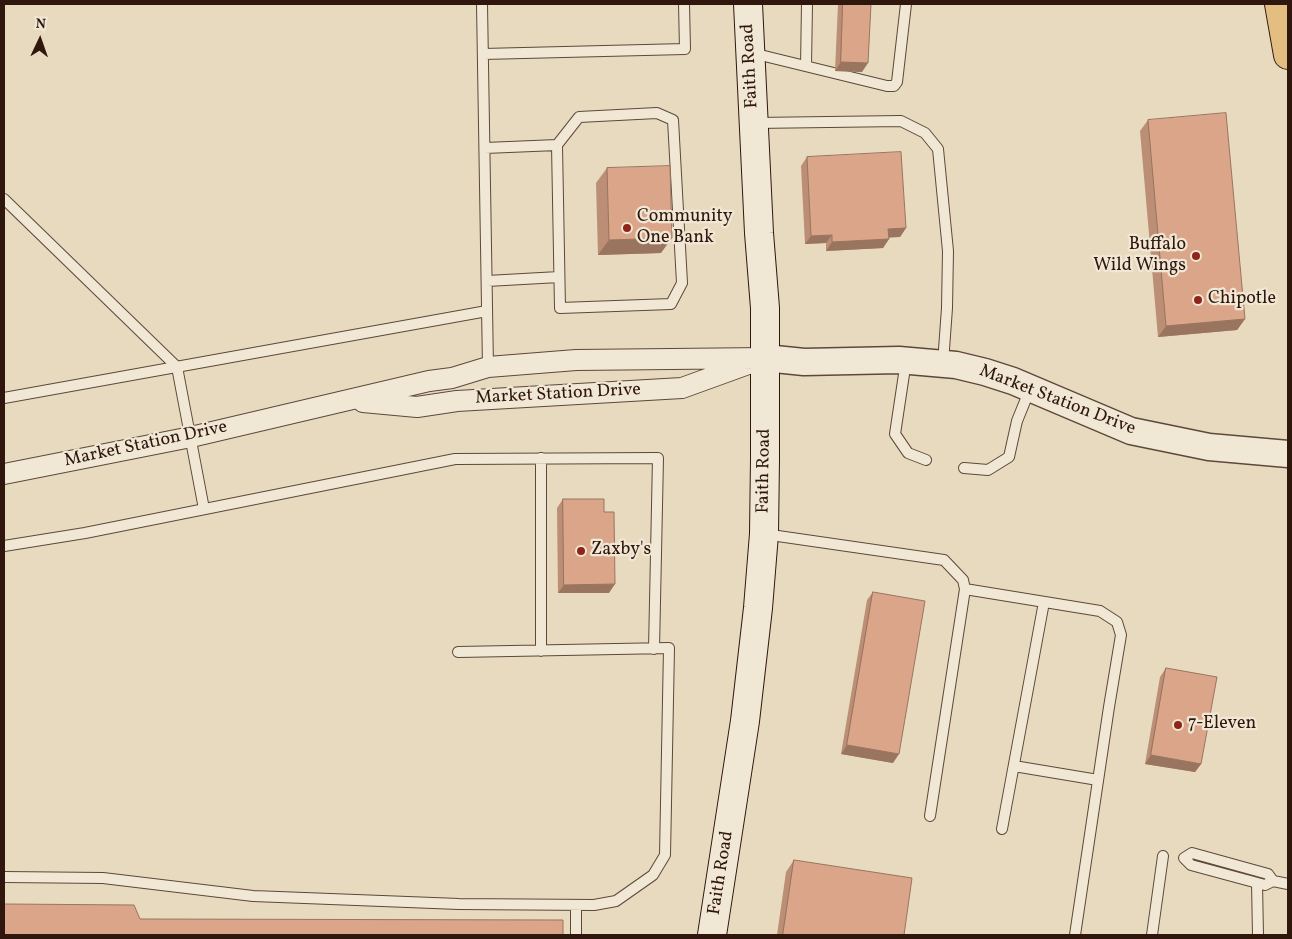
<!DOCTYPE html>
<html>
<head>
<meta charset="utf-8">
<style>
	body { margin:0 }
	#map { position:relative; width:1292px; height:939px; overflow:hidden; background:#e8dabf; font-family:Vollkorn,serif }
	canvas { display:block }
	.frame { position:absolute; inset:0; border:5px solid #2f170e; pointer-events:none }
	.north { position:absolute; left:15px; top:15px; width:50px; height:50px; -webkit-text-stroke:4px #f0e7d5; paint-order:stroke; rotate:3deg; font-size:14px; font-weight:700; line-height:20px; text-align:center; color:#2f170e }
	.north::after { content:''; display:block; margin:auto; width:18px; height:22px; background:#2f170e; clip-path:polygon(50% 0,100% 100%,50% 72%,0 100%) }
</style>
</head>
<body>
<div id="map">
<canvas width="1292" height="939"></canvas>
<div class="frame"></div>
<div class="north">N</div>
</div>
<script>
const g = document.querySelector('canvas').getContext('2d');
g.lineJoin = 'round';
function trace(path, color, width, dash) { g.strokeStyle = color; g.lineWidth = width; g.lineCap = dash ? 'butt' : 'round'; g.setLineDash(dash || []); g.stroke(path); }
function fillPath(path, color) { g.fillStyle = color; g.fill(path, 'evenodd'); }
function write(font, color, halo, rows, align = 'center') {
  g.font = font + ' Vollkorn,serif'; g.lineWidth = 4.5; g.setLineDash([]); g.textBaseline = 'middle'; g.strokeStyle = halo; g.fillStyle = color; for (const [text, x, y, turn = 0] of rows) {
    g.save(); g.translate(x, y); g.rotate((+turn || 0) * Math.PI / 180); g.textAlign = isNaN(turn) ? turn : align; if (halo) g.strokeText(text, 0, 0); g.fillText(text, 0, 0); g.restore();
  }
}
const service = new Path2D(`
	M482,4L488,367
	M752,53L887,86H894L897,82L906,4
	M483,54L685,49L684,4
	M806,66L807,4
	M755,123L901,121L925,133L938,149L948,251L947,308L943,363
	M485,148L557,145L579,117L657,113L673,120L682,283L671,304L560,308L557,145
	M4,199L177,367L204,509
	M487,281L559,277
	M906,361L895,434L908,453L926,460
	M4,398L487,311
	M964,468L988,470L1009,457L1017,421L1030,389
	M764,534L944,560L963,580L965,589L930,816
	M4,546L85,533L455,459L658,458L654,649
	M965,589L1100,611L1117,622L1121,635L1109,707L1075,935
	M541,651V458
	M1014,766L1098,780
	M1002,829L1044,602
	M1192,853L1268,874L1273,881L1265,885L1191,865L1184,858Z
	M4,877L103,878L253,896L459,904L594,905L616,901L653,875L665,855L669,648L458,652
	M1273,881L1288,884
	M1257,883L1258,935
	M576,935V905
	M1152,935L1163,856`);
const minor = new Path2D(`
	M363,402L417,407L457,401L682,388L751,363
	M4,474L191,437L429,381L452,378L488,367L576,360L765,358`);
const tertiary = new Path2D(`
	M765,358L804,362L899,360L956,365L985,372L1013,381L1131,431L1209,447L1288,454`);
const secondary = new Path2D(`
	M712,935L745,721L758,608L764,534L765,459V308L759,233L748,4`);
const primary = new Path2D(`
	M1279,4L1288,55`);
const wall = new Path2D(`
	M838,4H871L862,72L835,71Z
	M1148,120L1245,319L1237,330L1158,337L1140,131Z
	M807,157L906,228L900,237H889V239L883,248L826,251V243L805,244L801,166Z
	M607,168L661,253L598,255L596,183Z
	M563,499L604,512L609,593H558L557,508Z
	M873,592L893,763L841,754L867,600Z
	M1166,668L1201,764L1195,772L1145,764L1160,677Z
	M794,860L904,935H777L786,872Z`);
const shadedWall = new Path2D(`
	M841,62L868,63L862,72L835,71Z
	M906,228L900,237L882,238L888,229Z
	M832,235L826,243L805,244L811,236Z
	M672,238L661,253L598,255L609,240Z
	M889,239L883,248L826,251L832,242Z
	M1245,319L1237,330L1158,337L1166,326Z
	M615,584L609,593H558L564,585Z
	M847,745L899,754L893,763L841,754Z
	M1151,755L1201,764L1195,772L1145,764Z`);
const building = new Path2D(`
	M843,4H871L868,63L841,62Z
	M1226,113L1245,319L1166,326L1148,120Z
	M901,152L906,228L888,229L889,239L832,242V235L811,236L807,157Z
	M670,166L672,238L609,240L607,168Z
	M563,499H604V512H614L615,584L564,585Z
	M873,592L925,601L899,754L847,745Z
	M1166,668L1217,677L1201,764L1151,755Z
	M794,860L912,878L904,935H783Z
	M4,904L134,905L140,919L563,920V935H4Z`);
const markers = [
	[627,228,5,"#8f2418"],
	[1196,256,5,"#8f2418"],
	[1198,300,5,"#8f2418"],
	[581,551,5,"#8f2418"],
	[1178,725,5,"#8f2418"]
];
const streetNames = [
	["Faith Road",751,66,-93],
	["Market Station Drive",558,395,-3],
	["Market Station Drive",1057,401,21],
	["Market Station Drive",146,445,-12],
	["Faith Road",765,471,-89],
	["Faith Road",722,873,-81]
];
const poiNames = [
	["Community",637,218],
	["One Bank",637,239],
	["Buffalo",1186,246,"right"],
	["Wild Wings",1186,267,"right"],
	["Chipotle",1208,300],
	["Zaxby's",591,551],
	["7-Eleven",1188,725]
];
trace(service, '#5d483a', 12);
trace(minor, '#5d483a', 22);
trace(tertiary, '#5d483a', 29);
trace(secondary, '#2f170e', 30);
trace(primary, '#2f170e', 30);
trace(service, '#f0e7d5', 10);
trace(minor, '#f0e7d5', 20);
trace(tertiary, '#f0e7d5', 26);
trace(secondary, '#f0e7d5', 28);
trace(primary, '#e4bd80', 28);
fillPath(wall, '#bb8e75');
fillPath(shadedWall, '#99745f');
fillPath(building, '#daa588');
trace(building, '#99745f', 1);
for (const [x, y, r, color] of markers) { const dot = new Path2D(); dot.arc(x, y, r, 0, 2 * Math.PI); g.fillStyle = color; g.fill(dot); trace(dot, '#f0e7d5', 2); }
write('18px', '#2f170e', '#f0e7d5', streetNames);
write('18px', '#2f170e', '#f0e7d5', poiNames, 'left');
</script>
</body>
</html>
